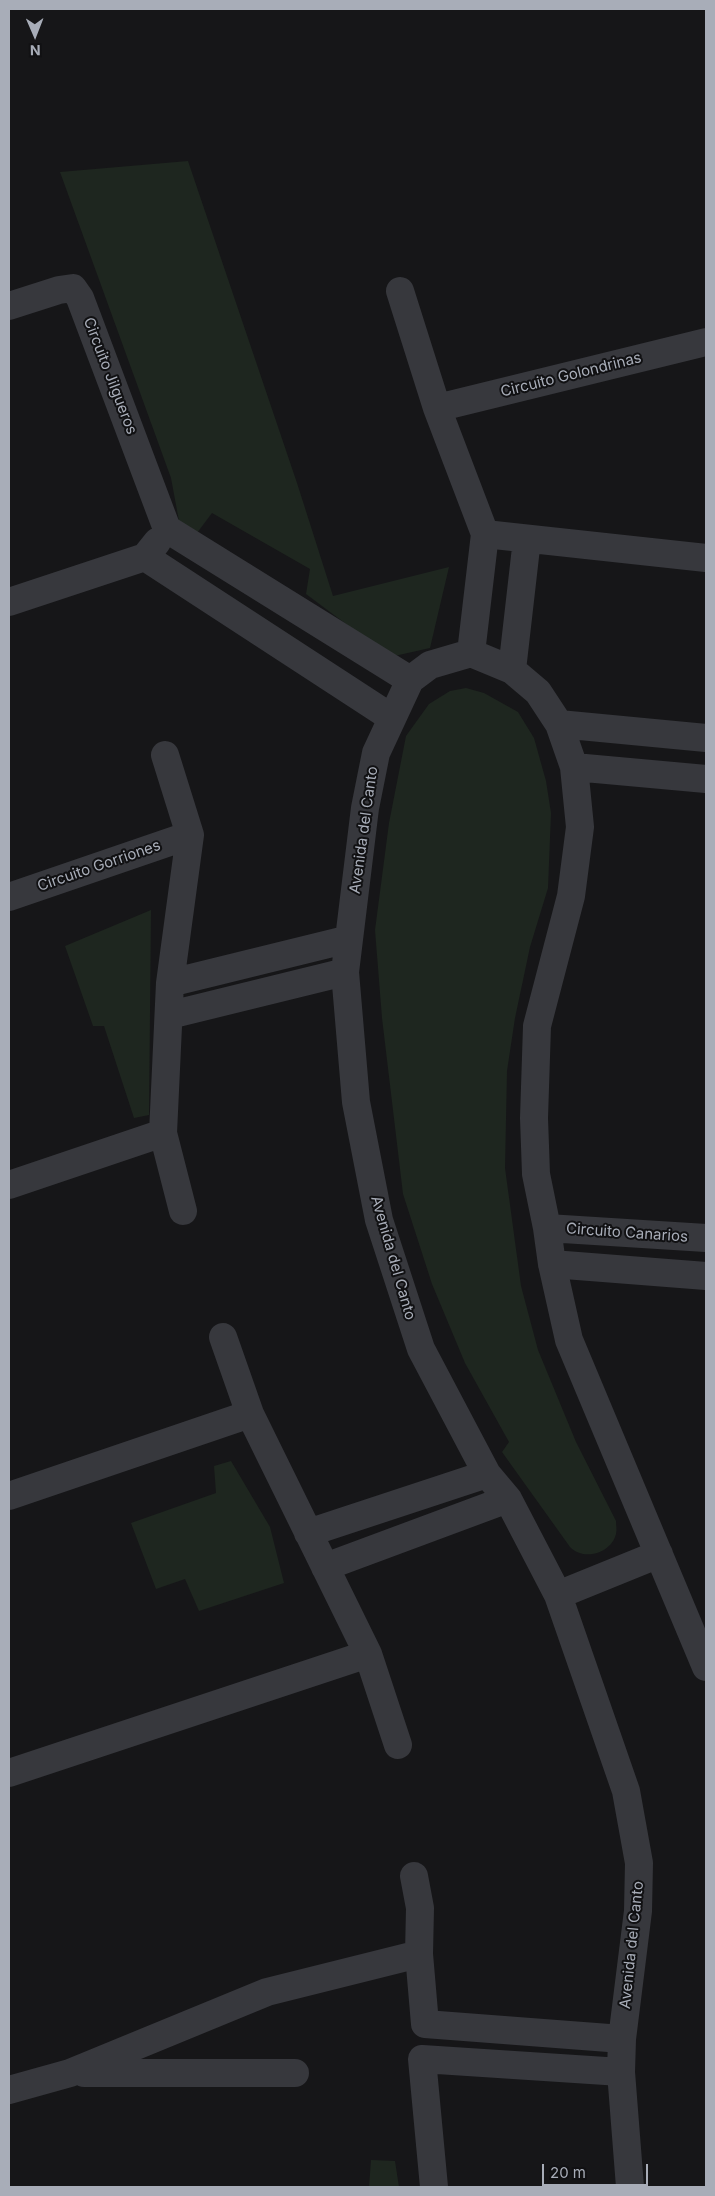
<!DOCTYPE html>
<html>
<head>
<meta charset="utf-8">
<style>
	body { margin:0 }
	#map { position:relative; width:715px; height:2196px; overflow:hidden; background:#161618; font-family:Inter,sans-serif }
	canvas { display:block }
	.frame { position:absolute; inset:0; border:10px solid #a8adb8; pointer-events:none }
	.north { position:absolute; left:10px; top:10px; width:50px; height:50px; -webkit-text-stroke:4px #111113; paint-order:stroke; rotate:179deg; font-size:14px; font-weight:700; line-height:20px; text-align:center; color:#a8adb8 }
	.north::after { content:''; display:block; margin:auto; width:18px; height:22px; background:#a8adb8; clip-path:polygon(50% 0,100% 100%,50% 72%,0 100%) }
	.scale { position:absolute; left:542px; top:2164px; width:106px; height:22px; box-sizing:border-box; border:2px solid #a8adb8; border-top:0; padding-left:6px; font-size:15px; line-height:18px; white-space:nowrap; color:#a8adb8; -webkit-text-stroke:4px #111113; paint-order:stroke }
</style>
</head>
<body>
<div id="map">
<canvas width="715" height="2196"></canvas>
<div class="frame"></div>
<div class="north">N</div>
<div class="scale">20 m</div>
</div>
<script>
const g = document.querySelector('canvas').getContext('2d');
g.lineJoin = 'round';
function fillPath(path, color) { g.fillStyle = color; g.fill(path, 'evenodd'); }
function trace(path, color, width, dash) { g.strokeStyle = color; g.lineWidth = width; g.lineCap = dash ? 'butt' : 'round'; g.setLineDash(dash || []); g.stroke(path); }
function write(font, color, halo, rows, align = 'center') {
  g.font = font + ' Inter,sans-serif'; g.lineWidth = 4; g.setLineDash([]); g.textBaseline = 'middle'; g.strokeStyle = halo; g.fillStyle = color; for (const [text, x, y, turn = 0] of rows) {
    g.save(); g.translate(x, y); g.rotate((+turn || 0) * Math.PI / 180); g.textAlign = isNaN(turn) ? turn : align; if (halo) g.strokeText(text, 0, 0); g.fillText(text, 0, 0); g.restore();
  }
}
const green = new Path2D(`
	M188,161L297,483L333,596L449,567L430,648L390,657L306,594L310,569L212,513L197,533L179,521L171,478L60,172Z
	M466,688L484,693L518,712L534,738L546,781L551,813L548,888L530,947L515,1018L507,1071L505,1168L521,1286L538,1350L576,1442L616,1521C616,1525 617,1530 616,1534C611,1554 583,1561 570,1547L502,1452L509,1442L465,1363L432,1284L403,1194L382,1018L375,930L389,823L406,736L429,704L450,691Z
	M151,910L149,1115L134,1118L104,1026H93L65,946Z
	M231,1461L270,1527L284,1583L199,1611L185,1579L156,1589L131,1523L216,1493L214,1466Z
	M371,2160L395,2161L399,2187H369Z`);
const street = new Path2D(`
	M400,291L437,408L485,534L471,653
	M9,306L59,290L73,288L80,298L167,529L410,680
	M437,408L706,342
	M485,534L706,558
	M145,557L392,718
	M9,602L145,557L157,542
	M512,670L527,539
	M559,724L706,738
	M165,755L190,835L170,983L163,1133L183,1211
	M574,767L706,779
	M9,897L190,835
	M170,983L349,939
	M170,1015L345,972
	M9,1185L163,1133
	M547,1228L706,1238
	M552,1264L706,1276
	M223,1337L250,1414L368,1654L398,1745
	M9,1496L250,1414
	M308,1533L487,1474
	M325,1567L508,1499
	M558,1595L659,1554
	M9,1773L368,1654
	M414,1876L420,1908L419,1954L425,2024L622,2039
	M84,2073H295
	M9,2090L70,2073L267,1992L419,1954
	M434,2187L422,2059L621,2072
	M630,2187L621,2072L622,2039L638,1911L639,1863L626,1791L558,1595L508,1499L487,1474L421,1349L379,1220L356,1102L345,972L365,808L376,753L410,680L430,665L471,653L512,670L538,692L559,724L574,767L580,827L571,896L537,1026L534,1118L536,1174L547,1228L552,1264L569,1340L706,1667`);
const streetNames = [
	["Circuito Golondrinas",571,375,-14],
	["Circuito Jilgueros",110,376,69],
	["Avenida del Canto",364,830,-82],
	["Circuito Gorriones",99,866,-19],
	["Circuito Canarios",627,1233,4],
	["Avenida del Canto",393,1258,74],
	["Avenida del Canto",632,1945,-84]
];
fillPath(green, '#1e261f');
trace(street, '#37383d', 28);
write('15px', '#a8adb8', '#111113', streetNames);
</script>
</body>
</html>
